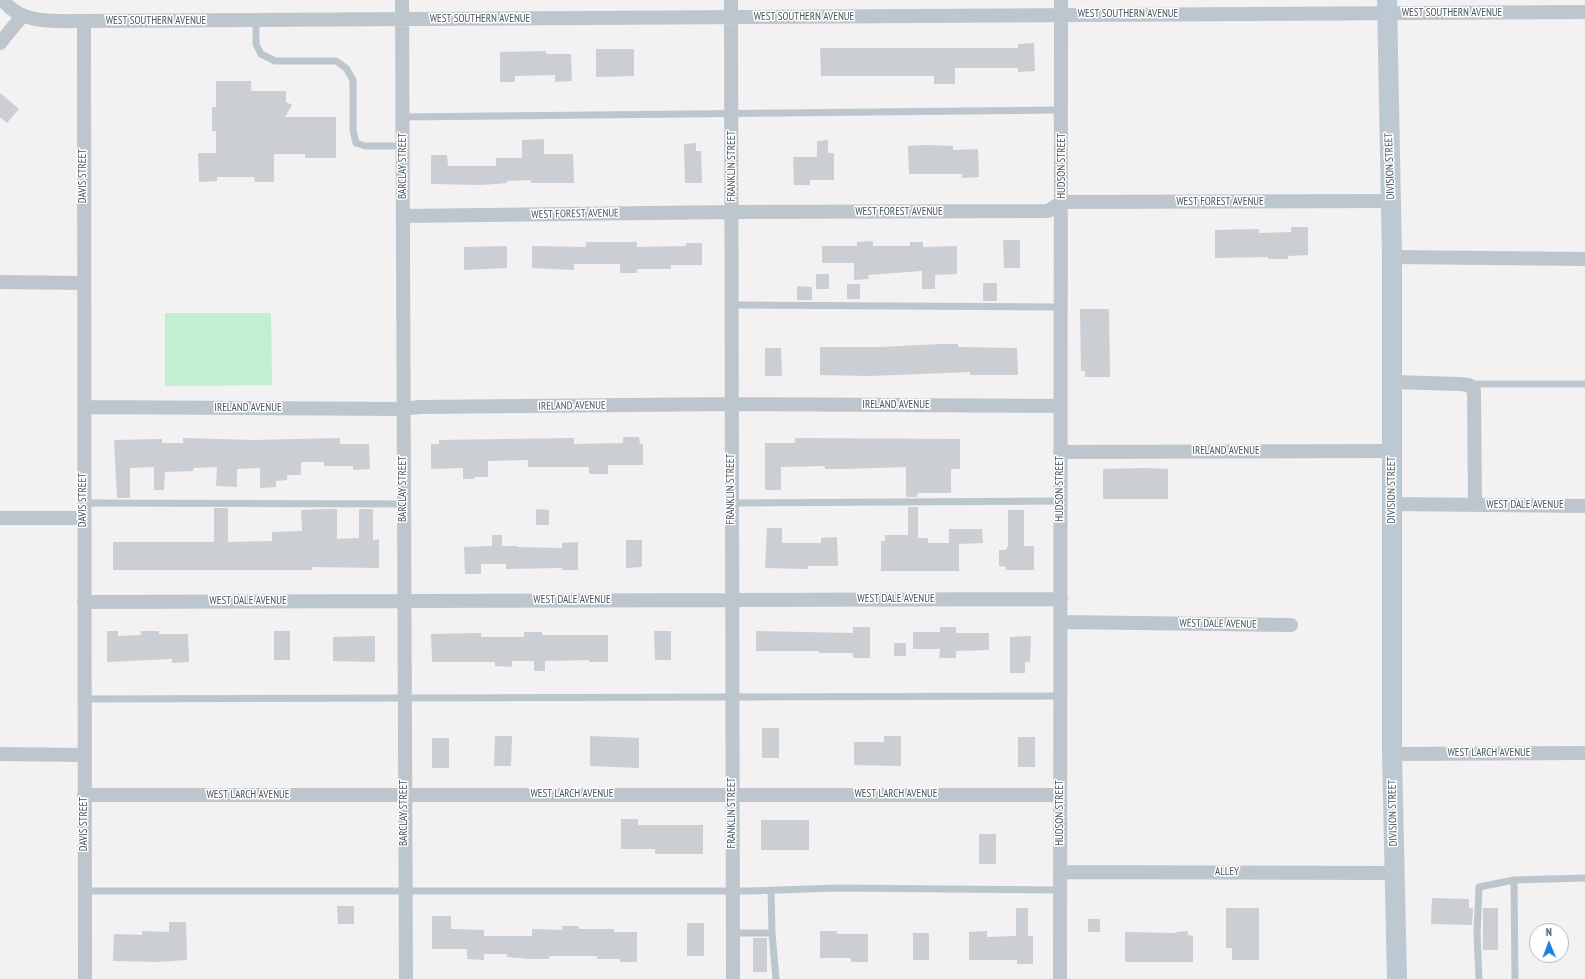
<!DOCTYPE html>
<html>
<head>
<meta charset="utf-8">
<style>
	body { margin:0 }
	#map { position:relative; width:1585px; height:979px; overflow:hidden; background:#f3f1f1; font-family:"PT Sans Narrow",sans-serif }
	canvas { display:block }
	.north { position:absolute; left:1529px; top:923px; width:40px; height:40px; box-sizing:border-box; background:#fff; border:1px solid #b6bbbf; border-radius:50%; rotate:359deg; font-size:11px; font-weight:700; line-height:16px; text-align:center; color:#49565e }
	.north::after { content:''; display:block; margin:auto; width:14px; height:18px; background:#1c82e2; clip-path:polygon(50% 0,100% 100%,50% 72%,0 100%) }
</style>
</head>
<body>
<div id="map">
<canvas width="1585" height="979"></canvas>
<div class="north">N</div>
</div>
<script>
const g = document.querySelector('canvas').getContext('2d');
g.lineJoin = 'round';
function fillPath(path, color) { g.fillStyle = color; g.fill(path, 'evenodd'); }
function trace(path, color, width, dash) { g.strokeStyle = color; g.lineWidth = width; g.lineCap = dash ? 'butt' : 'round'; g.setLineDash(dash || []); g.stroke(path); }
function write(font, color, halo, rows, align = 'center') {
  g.font = font + ' "PT Sans Narrow",sans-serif'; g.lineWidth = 3; g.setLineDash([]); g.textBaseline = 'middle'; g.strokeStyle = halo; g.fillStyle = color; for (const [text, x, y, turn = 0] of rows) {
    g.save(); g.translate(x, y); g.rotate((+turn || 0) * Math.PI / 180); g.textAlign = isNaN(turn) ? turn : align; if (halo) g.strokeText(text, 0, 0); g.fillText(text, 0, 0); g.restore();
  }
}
const green = new Path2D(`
	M165,313H271L272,385L165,386Z`);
const building = new Path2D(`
	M1034,43L1035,71L1018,72V68H955V84H934V76H821L820,48H1018V44Z
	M596,49H634V76L596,77Z
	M546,51V54H571L572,81L555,82V75L515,76V82H500V52Z
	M216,81H251V91H286V102L292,105L285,117H336V158H305V154H274V182H255L254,177H217V181L199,182L198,153H216V131H212V107H216Z
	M0,93L19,109L7,123L0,117Z
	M544,139V154H573L574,183H531V180L507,181V183L482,185L431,184V155H447L448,166H496V158H522V140Z
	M828,140V153H834V180H810V185H794L793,157H817V141Z
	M696,143V151H701L702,183H685L684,144Z
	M925,145L953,146V150L978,149L979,177L962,178V174H909L908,146Z
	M1291,227H1308V255L1288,256V259H1268V257L1215,258V230L1259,229V233L1291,232Z
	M1003,240H1020V268H1004Z
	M873,241V246H910V242H923V247L957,246V274L935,275V289H922V271L868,275L869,279L854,280V263H822V246H857V242Z
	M586,242H637V247L686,246V243H702V265H671V269H637V273H620V264H574V270L532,268V246L586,247Z
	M507,246V268L464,270V247Z
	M816,274H829V289H816Z
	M983,283H997V301H983Z
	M847,284H860V299H847Z
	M797,286L812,287V300H797Z
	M1080,309H1109L1110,377H1085V371H1081Z
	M941,344H958V347L1017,348L1018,375H970V372L869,376L820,375V347H881Z
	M765,348H781L782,376H765Z
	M623,437H639L640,444H643V465H608V474H589V467H528V460L488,461V477H474V479H463V468L431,469V444H439V440L574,438V444L623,443Z
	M183,438L254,440L340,438V444H369L370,469L353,470V466H324V462H301V475H287V480L276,481V487L260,488V468L237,469V487L216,486L217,467L194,468L193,471L165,472L164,490H154V467L130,468V498H117L114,440L162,439V443H183Z
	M795,438L960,439V469H951V493H919L917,494V497H907L906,494V467L843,469H825V466L781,467V490H765V443H795Z
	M1145,468L1168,469V499H1103V469Z
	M908,507H918V538H928V543H949V529H982L983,543L959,544V571H881V541H885V535H908Z
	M214,508H228V542L272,541V532L302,531L301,510L324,509H337V539L359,538V509H373V540L379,539V568L312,567V570H113V542H214Z
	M536,509L549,510V525H536Z
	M1008,510H1024V546H1034V570H1006V567L999,566V550H1006L1008,546Z
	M767,528H782V543H821V538L837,537L838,566H808V569L765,568Z
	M492,535H502V546H517V547L562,548V543L578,542V570H562V568L506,569V564H481V574H465L464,547L492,546Z
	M626,540H642V567L626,568Z
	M853,627H870V658H853V653H819V651H756V631L853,633Z
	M940,627H956V633H989V650L956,651V658H939L940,649H913V632H940Z
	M107,631H118V636L141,635V631H159V634H188L189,662L172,663V659L107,662Z
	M274,631H290V660H274Z
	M654,631H671V660H655Z
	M524,632H542V635H608V662H589V660L545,661V671H534V661H512V667L495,666V662H432L431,634L481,633V637H524Z
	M375,636V662L333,661V637Z
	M1031,636L1030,662H1025V673H1010V637Z
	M894,643H906V656H894Z
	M762,728H779V758H762Z
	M495,736H512L511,766H494Z
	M590,736L639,738V768L590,766Z
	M884,736H901V766L854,765V742H884Z
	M1018,737H1035V767H1018Z
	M432,738H449V768H432Z
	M621,819H638V825H703V854H655V849H621Z
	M761,820H809V850H761Z
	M979,834H996V864H979Z
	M1432,898L1469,899V908H1473L1472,925L1431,924Z
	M337,906H354V924H338Z
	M1016,908H1028V936H1033V964H1017V960H969V932L987,931V937L1016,936Z
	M1226,908H1259V960H1232V948H1226Z
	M1483,908H1498V950H1483Z
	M432,916H451V929L484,930V936H532V929L562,930V926H579V929H614V932H637V962H620V959H597V956H549V959H532L507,957V954H484V960L467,959V949H432Z
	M1088,919H1100V932H1088Z
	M169,922H186L187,960L158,962L113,961L114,934L142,935V931L169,932Z
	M687,923H704V956H687Z
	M820,931H837V934H868V962H851V958H820Z
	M1188,931V935L1193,936V962H1125V932L1176,933V932Z
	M913,933H929V960H913Z
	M753,938H767V972H753Z`);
const lane = new Path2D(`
	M256,21V44L261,54L275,61H336L346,68L353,80V130L356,143L365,146H403
	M403,117L1062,110
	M732,305L1061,307
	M1469,384H1585
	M83,503L403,504
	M731,503L1060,501
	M84,699L1060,696
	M771,890L772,933L776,979
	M84,891H750L837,888L1061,890
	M733,933H772
	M1479,979L1477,934L1479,887L1514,880
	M1515,979L1514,880L1585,878`);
const street = new Path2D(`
	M3,0C21,25 56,21 84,21L1585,12
	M402,0L406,979
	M731,0L733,979
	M84,21L85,979
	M0,43L23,15
	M403,216L732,212L1048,211L1062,202L1391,201
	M1392,257L1585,259
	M0,282L83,283
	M1392,382L1460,384L1469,385L1474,391L1475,505
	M84,407L402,409L420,407L732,404L1060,406
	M1060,452L1392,451
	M1392,504L1585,506
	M0,518H83
	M84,602L1061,599
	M1061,622L1291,625
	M0,754L84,755
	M1392,754L1585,753
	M84,795H1060
	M1061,872L1394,873
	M1060,979L1061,0`);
const secondary = new Path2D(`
	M1387,0L1392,257V754L1397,979`);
const streetNames = [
	["WEST SOUTHERN AVENUE",1452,13],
	["WEST SOUTHERN AVENUE",1128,14],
	["WEST SOUTHERN AVENUE",804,17],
	["WEST SOUTHERN AVENUE",480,19],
	["WEST SOUTHERN AVENUE",156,21],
	["BARCLAY STREET",403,166,-90],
	["FRANKLIN STREET",732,166,-90],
	["HUDSON STREET",1062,166,-90],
	["DIVISION STREET",1390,166,-92],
	["DAVIS STREET",83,176,-90],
	["WEST FOREST AVENUE",1220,202],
	["WEST FOREST AVENUE",899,212],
	["WEST FOREST AVENUE",575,214,-1],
	["IRELAND AVENUE",896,405],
	["IRELAND AVENUE",572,406,-1],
	["IRELAND AVENUE",248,408],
	["IRELAND AVENUE",1226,451],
	["BARCLAY STREET",403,489,-90],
	["FRANKLIN STREET",731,489,-90],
	["HUDSON STREET",1060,489,-90],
	["DIVISION STREET",1392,490,-90],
	["DAVIS STREET",83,500,-90],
	["WEST DALE AVENUE",1525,505],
	["WEST DALE AVENUE",896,599],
	["WEST DALE AVENUE",572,600],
	["WEST DALE AVENUE",248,601],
	["WEST DALE AVENUE",1218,624,1],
	["WEST LARCH AVENUE",1489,753],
	["WEST LARCH AVENUE",572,794],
	["WEST LARCH AVENUE",896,794],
	["WEST LARCH AVENUE",248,795],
	["BARCLAY STREET",404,813,-90],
	["FRANKLIN STREET",732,813,-90],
	["HUDSON STREET",1060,813,-90],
	["DIVISION STREET",1393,813,-91],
	["DAVIS STREET",84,824,-90],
	["ALLEY",1227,872]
];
fillPath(green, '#c1efcf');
fillPath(building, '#cbced3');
trace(lane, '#bdc6cd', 7);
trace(street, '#bdc6cd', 14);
trace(secondary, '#bdc9d2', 20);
write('11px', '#49565e', '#fff', streetNames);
</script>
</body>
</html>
